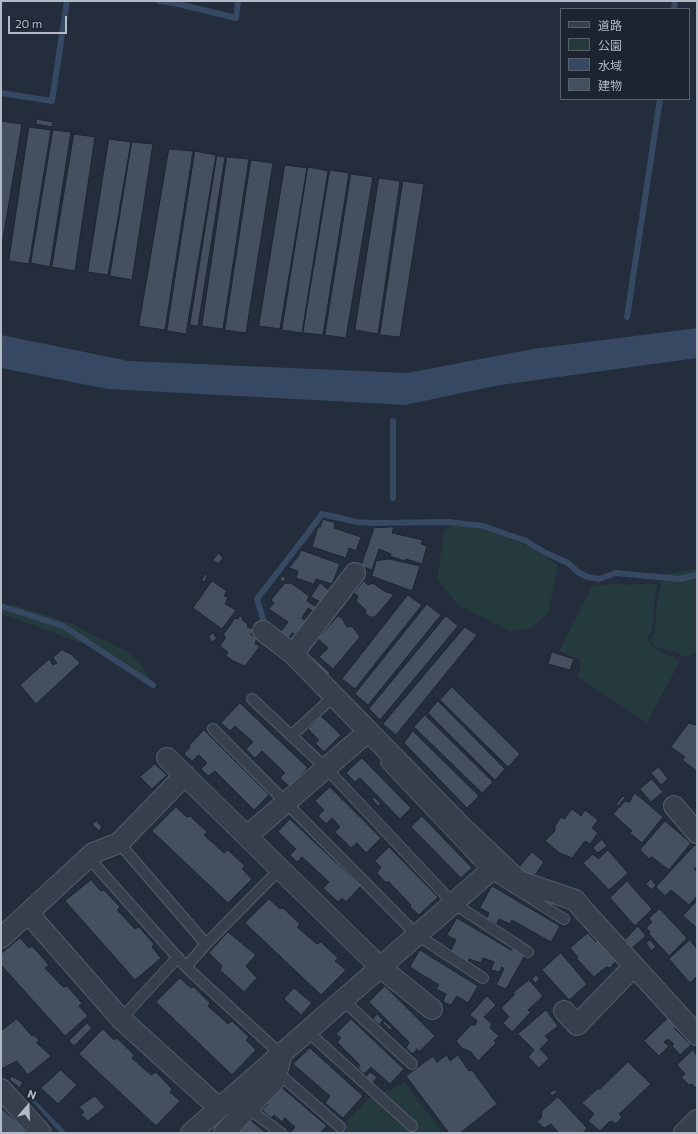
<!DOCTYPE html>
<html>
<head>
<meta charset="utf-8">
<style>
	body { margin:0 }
	#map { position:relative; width:698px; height:1134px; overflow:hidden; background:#232d3b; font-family:Commissioner,"Noto Sans JP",sans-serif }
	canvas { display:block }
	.frame { position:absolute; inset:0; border:2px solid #b2bac7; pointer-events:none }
	.legend { position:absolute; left:560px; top:8px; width:130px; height:92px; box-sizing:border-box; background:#1c2430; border:1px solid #58606c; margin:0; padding:5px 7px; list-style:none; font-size:12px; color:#b2bac7 }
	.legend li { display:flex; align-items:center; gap:8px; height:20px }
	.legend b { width:20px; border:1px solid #58606c }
	.north { position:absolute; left:8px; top:1086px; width:40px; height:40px; -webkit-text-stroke:3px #1c2430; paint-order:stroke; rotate:19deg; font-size:11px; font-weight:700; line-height:16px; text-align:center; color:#b2bac7 }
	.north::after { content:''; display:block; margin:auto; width:14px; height:18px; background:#b2bac7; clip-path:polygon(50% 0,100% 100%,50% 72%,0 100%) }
	.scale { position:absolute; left:8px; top:16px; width:59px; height:18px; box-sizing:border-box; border:2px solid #b2bac7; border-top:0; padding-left:5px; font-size:12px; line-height:14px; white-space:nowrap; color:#b2bac7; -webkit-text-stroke:3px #1c2430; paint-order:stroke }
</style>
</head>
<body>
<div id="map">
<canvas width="698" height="1134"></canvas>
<div class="frame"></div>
<ul class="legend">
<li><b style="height:5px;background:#363f4b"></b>道路</li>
<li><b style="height:11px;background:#253a3c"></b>公園</li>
<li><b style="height:11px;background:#364862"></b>水域</li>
<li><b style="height:11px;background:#445060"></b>建物</li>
</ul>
<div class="north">N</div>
<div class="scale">20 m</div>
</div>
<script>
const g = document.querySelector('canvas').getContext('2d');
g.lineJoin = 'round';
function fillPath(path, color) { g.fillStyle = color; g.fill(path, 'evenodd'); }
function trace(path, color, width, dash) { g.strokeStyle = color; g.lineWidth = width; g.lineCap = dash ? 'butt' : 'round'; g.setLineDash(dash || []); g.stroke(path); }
const green = new Path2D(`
	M451,525L483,529L526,545L558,565L548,613L532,628L510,631L459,606L437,580L444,531Z
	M697,569V652L684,657L678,653L656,647L650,640L655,632L657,599L664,574Z
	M658,584L655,596L652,631L647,639L652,647L680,661L647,723L578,677L581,660L559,651L593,585Z
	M6,605L17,606L70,623L130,653L139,662L151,680L84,644L2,614L1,610Z
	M405,1082L443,1133H346L347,1121L369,1098L392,1089Z`);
const water = new Path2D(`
	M697,328V358L500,385L405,405L108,389L1,368V335L129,361L407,373L533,349Z
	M33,1098L67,1133H60L31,1100Z`);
const stream = new Path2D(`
	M159,1L174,3L236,18L238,1
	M674,9L675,1
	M1,93L52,101L67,1
	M627,317L660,99
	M393,421V498
	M1,606L63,626L153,685
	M264,622L257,599L308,533L322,514L357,522L372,523L449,522L483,526L526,541L544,552L568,563L579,573L588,577L599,579L616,573L680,579L697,575`);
const building = new Path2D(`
	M37,119L53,122L52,127L36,124Z
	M1,121L22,124L1,251Z
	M29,127L51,130L29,264L9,261Z
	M53,130L71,132L50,267L31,263Z
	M74,134L95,137L75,271L52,267Z
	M109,139L131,142L108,275L88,272Z
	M132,142L153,144L132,280L110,276Z
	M169,149L193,151L165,330L139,326Z
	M195,151L216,155L186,334L167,331Z
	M217,156L225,157L198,326L190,325Z
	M227,157L249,159L223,329L202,326Z
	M251,160L273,163L246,333L225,330Z
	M285,165L307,168L280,329L259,326Z
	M308,167L328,171L302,333L282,330Z
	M330,170L349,173L323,335L303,333Z
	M351,174L373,177L346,338L325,335Z
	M379,178L400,181L378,334L355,330Z
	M403,181L424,184L400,337L380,335Z
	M323,519L335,523L334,528L361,537L356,551L349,548L346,558L312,547L318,527H320Z
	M394,527L392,533L423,540L421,544L427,546L422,564L406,559L405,561L390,556L391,554L379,549L372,570L361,566L374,528Z
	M301,550L340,564L332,584L316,579L314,584L296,578L298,571L289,568L299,555Z
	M219,553L223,558L218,564L213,560Z
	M389,559L420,566L412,591L372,576L376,561Z
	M205,574L207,575L205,582L202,581Z
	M282,576L286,578L284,582L280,580Z
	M212,581L227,591L224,596L228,597L225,604L236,610L222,629L193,608Z
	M364,581L368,585L373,583L384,591L393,594L392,597L375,617H370L365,613L366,610L356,601L358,596L354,593Z
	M291,583L309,596L307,601L319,609L316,613L308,608L302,618L307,622L298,635L292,633L288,639L280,633L288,622L269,609L274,603L271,600L284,584Z
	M320,583L331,592L322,603L311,597Z
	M408,595L422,605L355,689L342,679Z
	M427,604L441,615L368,705L355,694Z
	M239,616L243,617L242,620L248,624L247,627L254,629L251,635L257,636L255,644L260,646L245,666L235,662L226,656L228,652L220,646L226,637L223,635L235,618L238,619Z
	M338,616L342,618L347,627L352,626L360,637L333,669L319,657L328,648L318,639Z
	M446,616L458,626L380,720L369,709Z
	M465,627L477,635L396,735L383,724Z
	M213,633L217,639L211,642L209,636Z
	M62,650L71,654L80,663L36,704L20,685L49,659L53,665L57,663L53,658Z
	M552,652L574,659L570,670L548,664Z
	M313,657L330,673L326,678L309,661Z
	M452,687L520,754L508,767L440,700Z
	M438,701L505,769L495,780L428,713Z
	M240,703L308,768L290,787L280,778L285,773L262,751L255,758L246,749L253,742L235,726L230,731L221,723Z
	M425,715L493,782L482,793L414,727Z
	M321,716L341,735L324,752L315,743L319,740L308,729Z
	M689,723L696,725L697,724V771L682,760L685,757L671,747Z
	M204,730L269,795L254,810L215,771L208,776L201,769L207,763L199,755L192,761L184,754L190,747L189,746Z
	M413,731L479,796L467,808L404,743Z
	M362,758L411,808L400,819L360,778L355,782L346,773Z
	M155,764L167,775L152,789L140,777Z
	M659,767L668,779L661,785L651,773Z
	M652,779L663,792L651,802L640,789Z
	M330,787L381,838L366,853L357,843L351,848L335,832L340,827L332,818L326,824L318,816L324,810L315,801Z
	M635,793L663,817L642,843L630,833L632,831L613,814L625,801L629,802Z
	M623,796L625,798L618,806L616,805Z
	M374,797L381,804L378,806L372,799Z
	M176,807L187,817L190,816L207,832L204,835L224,853L228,850L245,866L242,869L252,879L228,903L152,831Z
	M572,809L581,816L585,810L598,820L592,828L598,833L590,844L585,841L572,858L560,853L545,841L555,831V826L561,817L564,819Z
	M422,816L472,868L461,878L411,827Z
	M290,819L361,886L346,902L342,898L338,902L323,888L329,882L302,857L297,862L290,855L296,849L278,832Z
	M97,821L102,827L99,831L92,824Z
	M665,821L691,843L669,870L652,857L649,859L640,850Z
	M602,839L607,846L598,853L593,848Z
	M695,845L697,847V866L694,869L697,872V896L689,905L671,890L665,896L656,887Z
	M389,847L438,897L419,915L410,907L411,905L389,882H385L377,873L381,867L375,861Z
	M608,850L628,873L609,890L583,863L593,854L598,859Z
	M532,852L544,862L531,881L517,870Z
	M651,879L656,885L652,890L646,884Z
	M91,880L101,891L104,890L120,907L117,910L135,929L139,927L154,944L152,947L161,958L135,980L65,901Z
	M627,881L652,909L635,926L610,898Z
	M492,886L560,926L551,942L512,920L510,924L499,919L497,924L486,919L489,913L480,908Z
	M269,899L280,909L283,908L300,924L297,927L317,944L321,942L338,958L335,961L346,970L321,995L245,923Z
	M697,901V928L683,916Z
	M660,909L687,938L669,956L649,934L650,932L646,928L652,922L649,918Z
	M457,918L511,950L514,948L524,954V957L506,989L496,985L504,969L502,967L499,972L491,970L494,962L483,958L481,963L469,959L468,962L450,952L456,940L447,935Z
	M638,926L646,936L632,948L625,940Z
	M228,932L256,955L246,966L257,978L244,992L220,970L222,966L209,953Z
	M588,933L596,942L599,941L616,961L610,968L606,967L594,977L577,959L578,957L570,948Z
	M20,938L29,948L32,946L49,965L45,968L63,987L67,986L82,1003L79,1006L88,1016L65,1036L1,965V954Z
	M650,940L656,947L651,951L646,943Z
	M690,940L697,949V976L690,983L669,959Z
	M420,950L478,986L468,1003L457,996L451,1005L443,1002L446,994L436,989L439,985L410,967Z
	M561,953L587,984L569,1000L542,970Z
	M536,975L540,979L535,983L532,979Z
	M180,978L191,988L194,987L210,1003L208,1006L228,1024L232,1021L249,1037L246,1040L256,1050L232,1075L156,1002Z
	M529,980L543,996L528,1010L531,1012L512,1032L503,1023L509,1017L501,1008L515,994L513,993Z
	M385,986L435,1036L419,1052L417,1049L413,1054L406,1048L409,1042L369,1002Z
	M294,988L312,1003L301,1015L284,999Z
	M487,996L496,1005L484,1017L492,1024L490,1028L499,1036L494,1041L496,1043L478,1061L471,1052L462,1048L456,1041L471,1025H475L477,1021L470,1015Z
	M546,1010L558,1026L545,1036L549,1040L540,1049L549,1058L539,1068L528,1057L534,1050L518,1034Z
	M377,1014L383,1020L379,1025L373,1019Z
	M669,1017L677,1025L674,1028L691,1045L680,1055L672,1046L674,1044L668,1039L664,1042L669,1046L659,1056L644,1041Z
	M17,1019L31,1035L35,1036L39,1040L37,1043L51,1056L28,1075L17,1061L1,1069V1031Z
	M351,1019L404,1069L390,1084L371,1067L364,1074L358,1068L360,1065L337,1042L341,1038L336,1034Z
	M384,1021L392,1028L390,1030L383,1023Z
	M87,1023L92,1028L74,1046L69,1041Z
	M103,1029L114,1040L117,1038L134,1055L132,1058L151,1075L156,1072L172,1089L170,1092L180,1101L156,1126L79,1054Z
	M310,1048L363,1096L343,1118L325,1103L330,1096L293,1064Z
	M693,1050L697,1056V1089L692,1084L689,1085L681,1077L685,1074L677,1065Z
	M447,1055L450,1061L458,1055L469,1071L472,1070L497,1104L460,1133H449L406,1076L433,1056L437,1062Z
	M628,1062L651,1084L619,1114L622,1117L616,1124L612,1121L609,1122L600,1131L588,1121L594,1114L582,1103L597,1089H600Z
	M61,1070L77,1085L58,1104L41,1088Z
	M370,1072L377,1077L373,1083L366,1077Z
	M11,1076L23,1082L20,1088L10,1080Z
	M280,1086L327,1126L320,1133H292L291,1132L295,1127L285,1118L282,1122L274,1115L271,1118L262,1110L268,1104L266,1102Z
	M554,1090L558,1091L552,1096L550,1093Z
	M95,1096L105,1107L88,1121L81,1115L84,1112L79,1107Z
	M558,1097L587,1128L584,1132L585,1133H559L551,1124L544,1128L537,1122L541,1118L542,1111Z
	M1,1108L26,1130L23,1133H1Z
	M248,1118L266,1133H236Z`);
const service = new Path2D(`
	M252,699L326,768L453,903L528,952
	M213,729L417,935L483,978
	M291,736L334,696
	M386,763L489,872L564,919
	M119,843L206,944
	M88,857L186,967L274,1048
	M186,967L206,944L280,869
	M343,1000L412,1064
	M121,1019L178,957
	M307,1031L412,1126
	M277,1072L340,1127
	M248,1108L281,1133`);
const minor = new Path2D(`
	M263,631L293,654L462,827L519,881L575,900L585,912L697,1035
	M293,654L355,573
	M167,758L380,967L432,1009
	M674,806L697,833
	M247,836L362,737
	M28,913L121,1019L219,1108
	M1,938L93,853L119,843L185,775
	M564,1011L577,1025L634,966
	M1,1089L41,1133
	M191,1133L489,872
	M224,1133L275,1080L282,1053
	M684,1133L697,1120`);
fillPath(green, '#253a3c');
fillPath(water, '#364862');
trace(stream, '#364862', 6);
fillPath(building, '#445060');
trace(building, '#1e2632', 1);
trace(service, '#555d69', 12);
trace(minor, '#555d69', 22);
trace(service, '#363f4b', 10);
trace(minor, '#363f4b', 20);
</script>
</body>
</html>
